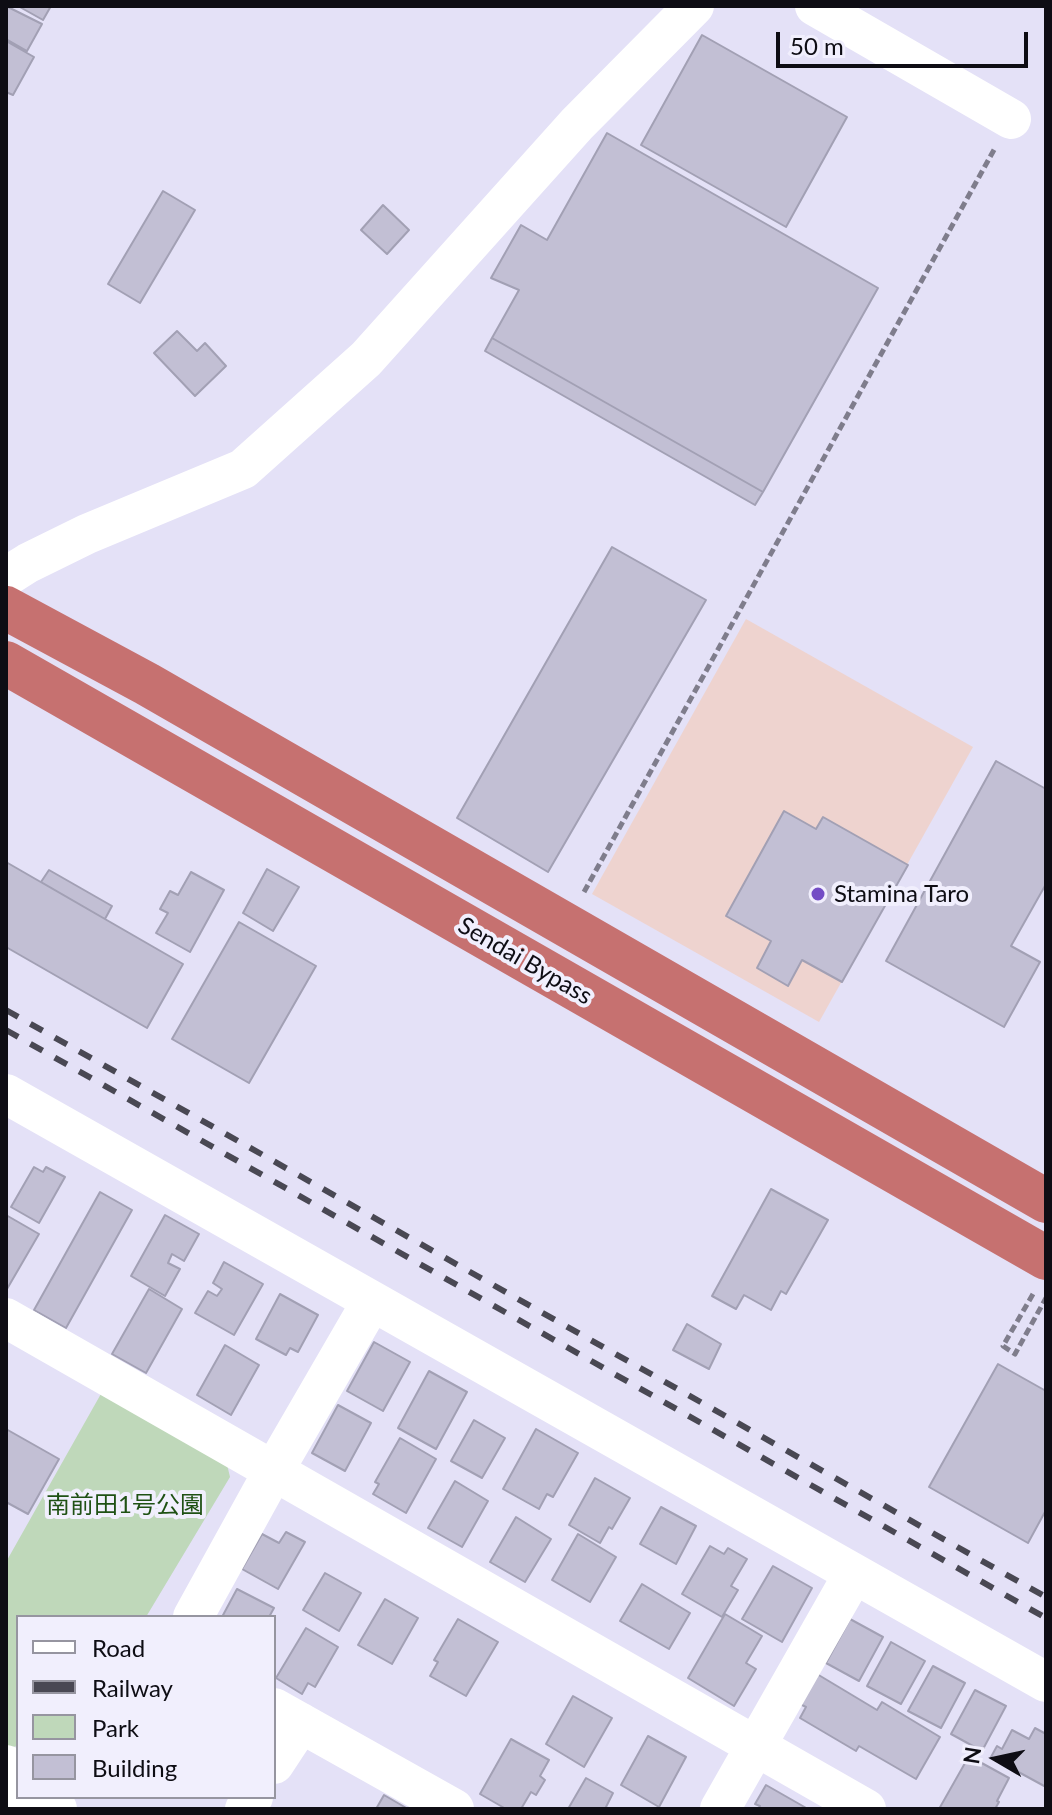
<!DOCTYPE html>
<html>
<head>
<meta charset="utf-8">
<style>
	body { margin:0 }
	#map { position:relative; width:1052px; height:1815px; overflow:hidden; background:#e4e1f7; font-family:Lato,sans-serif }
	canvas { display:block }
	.frame { position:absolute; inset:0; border:8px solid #0e0d14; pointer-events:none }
	.legend { position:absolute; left:16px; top:1615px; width:260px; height:184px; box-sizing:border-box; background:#f1effd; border:2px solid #9695a0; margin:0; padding:10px 14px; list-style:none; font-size:24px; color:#0e0d14 }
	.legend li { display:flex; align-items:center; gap:16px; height:40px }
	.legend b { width:40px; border:2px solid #9695a0 }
	.north { position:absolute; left:956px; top:1719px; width:80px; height:80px; -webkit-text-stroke:6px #f1effd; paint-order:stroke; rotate:279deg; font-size:22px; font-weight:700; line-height:32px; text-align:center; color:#0e0d14 }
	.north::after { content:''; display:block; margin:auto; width:28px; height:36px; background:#0e0d14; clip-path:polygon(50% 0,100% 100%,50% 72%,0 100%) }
	.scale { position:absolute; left:776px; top:32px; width:252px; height:36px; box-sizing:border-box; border:4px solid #0e0d14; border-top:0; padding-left:10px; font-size:24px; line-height:28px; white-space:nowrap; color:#0e0d14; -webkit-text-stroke:6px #f1effd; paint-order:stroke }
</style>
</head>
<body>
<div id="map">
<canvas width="1052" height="1815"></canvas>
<div class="frame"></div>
<ul class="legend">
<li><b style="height:10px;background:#fff"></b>Road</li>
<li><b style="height:10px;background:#494853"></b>Railway</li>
<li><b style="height:22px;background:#bfd8ba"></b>Park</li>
<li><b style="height:22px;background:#c2bfd4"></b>Building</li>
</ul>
<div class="north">N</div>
<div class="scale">50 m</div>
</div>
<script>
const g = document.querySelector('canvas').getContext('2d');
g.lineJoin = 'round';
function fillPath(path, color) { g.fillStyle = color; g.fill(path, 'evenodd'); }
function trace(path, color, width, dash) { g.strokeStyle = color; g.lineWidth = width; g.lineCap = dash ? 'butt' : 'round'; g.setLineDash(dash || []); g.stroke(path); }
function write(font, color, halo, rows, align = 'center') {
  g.font = font + ' Lato,"Noto Sans JP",sans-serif'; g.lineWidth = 8; g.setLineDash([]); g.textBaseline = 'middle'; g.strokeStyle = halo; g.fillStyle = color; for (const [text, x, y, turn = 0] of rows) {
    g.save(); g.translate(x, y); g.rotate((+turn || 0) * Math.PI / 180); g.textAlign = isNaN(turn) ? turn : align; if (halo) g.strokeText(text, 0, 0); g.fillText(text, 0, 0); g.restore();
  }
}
const commercial = new Path2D(`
	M746,619L973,747L819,1022L592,894Z`);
const green = new Path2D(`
	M102,1392L225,1456L230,1477L146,1617H18V1746L7,1748L6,1562Z`);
const building = new Path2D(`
	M6,6L42,24L27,51L6,39Z
	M18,6H51L43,20Z
	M702,35L847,117L786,227L641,145Z
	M6,41L34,57L13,95L6,92Z
	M607,133L878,288L763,492L492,338L519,290L491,278L521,225L547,240Z
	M163,191L195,210L140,303L108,284Z
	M383,205L409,230L387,254L361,230Z
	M177,331L197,351L205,343L226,366L195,396L154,353Z
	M492,338L763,492L755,505L485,351Z
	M612,547L706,600L548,872L457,818Z
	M996,761L1046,789V884L1011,946L1040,962L1004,1027L886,961Z
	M784,811L816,829L823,817L908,865L842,982L802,960L788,986L757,968L771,941L726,916Z
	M6,862L183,964L147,1028L6,947Z
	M267,869L299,887L273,931L243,913Z
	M49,870L112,906L105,919L41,882Z
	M191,872L224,890L190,952L156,933L168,913L160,909L170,891L178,895Z
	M239,922L316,966L249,1083L172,1039Z
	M34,1167L43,1172L46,1167L65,1177L39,1223L11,1207Z
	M771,1189L828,1220L786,1294L781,1291L771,1310L744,1295L736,1309L712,1296Z
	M100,1192L132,1210L66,1328L34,1310Z
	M6,1215L39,1234L7,1289H6Z
	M165,1215L199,1234L184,1261L172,1254L168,1263L180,1269L165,1296L131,1276Z
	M224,1262L263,1284L234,1335L195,1313L208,1291L217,1296L222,1289L213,1283Z
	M149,1289L182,1309L146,1373L112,1354Z
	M280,1294L318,1315L298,1352L290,1348L286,1355L256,1339Z
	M687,1324L721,1344L709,1369L673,1350Z
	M374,1342L410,1362L383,1411L347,1391Z
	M225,1345L259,1365L231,1415L197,1395Z
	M998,1364L1046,1391V1510L1028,1543L929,1487Z
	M429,1371L467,1392L436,1449L398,1428Z
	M338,1405L371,1423L345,1471L312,1453Z
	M474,1420L505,1438L482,1478L451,1461Z
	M6,1429L59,1459L28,1514L6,1502Z
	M536,1429L578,1453L553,1497L547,1494L539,1509L503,1489Z
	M400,1438L436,1459L406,1513L373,1494L379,1484L375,1482Z
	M595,1478L630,1498L612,1529L609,1527L600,1543L569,1525Z
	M455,1481L488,1501L462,1547L428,1528Z
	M661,1507L696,1526L676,1564L640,1544Z
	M516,1517L551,1539L525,1582L490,1562Z
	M286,1532L305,1542L278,1589L242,1569L262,1534L279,1543Z
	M578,1534L616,1557L590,1602L552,1580Z
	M710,1546L724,1554L728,1548L747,1559L731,1586L738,1590L722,1617L682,1594Z
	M773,1566L812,1588L782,1642L742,1619Z
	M325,1573L361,1593L339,1631L303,1610Z
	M642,1584L690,1613L669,1649L620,1621Z
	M237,1589L274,1608L269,1617H222Z
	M385,1599L418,1618L392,1664L358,1645Z
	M725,1614L762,1636L746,1663L756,1669L734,1706L688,1678Z
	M458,1619L498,1642L466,1696L430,1676L438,1662L434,1660Z
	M850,1619L883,1637L859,1681L826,1663Z
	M306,1628L338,1647L315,1687L308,1683L302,1694L276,1678Z
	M891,1642L925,1661L901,1704L867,1686Z
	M933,1666L965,1683L941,1728L908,1711Z
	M817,1674L877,1710L882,1702L940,1737L916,1779L859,1746L856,1751L800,1718L806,1707L800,1704Z
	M975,1690L1006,1706L982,1751L951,1734Z
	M573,1696L612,1718L584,1767L546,1744Z
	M1035,1728L1046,1734V1787L991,1757L997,1746L1002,1749L1012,1730L1029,1739Z
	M648,1736L686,1757L659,1807L621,1785Z
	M511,1739L549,1760L540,1776L545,1780L536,1795L531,1792L521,1809H506L480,1794Z
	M969,1756L1009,1778L997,1801L999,1802L995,1809H939Z
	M586,1778L613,1793L605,1809H568Z
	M766,1785L808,1809H758L760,1806L755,1804Z
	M384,1795L408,1809H376Z`);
const path = new Path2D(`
	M584,892L995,148
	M1033,1294L1003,1346L1015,1354L1046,1298`);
const minor = new Path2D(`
	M815,6L1011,119
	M6,577L28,563L87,534L243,469L366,359L577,124L694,6
	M6,1094L1046,1682
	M6,1318L866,1809
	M193,1617L273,1472L372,1301
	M274,1708L454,1809
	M274,1764L301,1723
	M6,1765L18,1774
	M45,1797L57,1809
	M7,1809L19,1797
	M245,1809L253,1797
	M720,1809L853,1575`);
const highway = new Path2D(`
	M6,608L147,684L1046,1201
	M6,663L1046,1258`);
const rail = new Path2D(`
	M6,1010L1046,1597
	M6,1030L1046,1618`);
const markers = [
	[818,894,8,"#734cc5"]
];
const poiNames = [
	["Stamina Taro",834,894]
];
const streetNames = [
	["Sendai Bypass",525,961,30]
];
const parkNames = [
	["南前田1号公園",125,1505]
];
fillPath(commercial, '#eed3cf');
fillPath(green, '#bfd8ba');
fillPath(building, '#c2bfd4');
trace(building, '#a2a0b4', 2);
trace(path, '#7f7d8c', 5, [8, 4]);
trace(minor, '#fff', 40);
trace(highway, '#c67170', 44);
trace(rail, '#494853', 6, [14, 14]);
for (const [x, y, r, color] of markers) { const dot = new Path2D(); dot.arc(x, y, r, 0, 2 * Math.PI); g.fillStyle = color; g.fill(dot); trace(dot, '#f1effd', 3); }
write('24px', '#0e0d14', '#f1effd', poiNames, 'left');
write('24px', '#0e0d14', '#f1effd', streetNames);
write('24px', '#1f5114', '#f1effd', parkNames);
</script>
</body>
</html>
